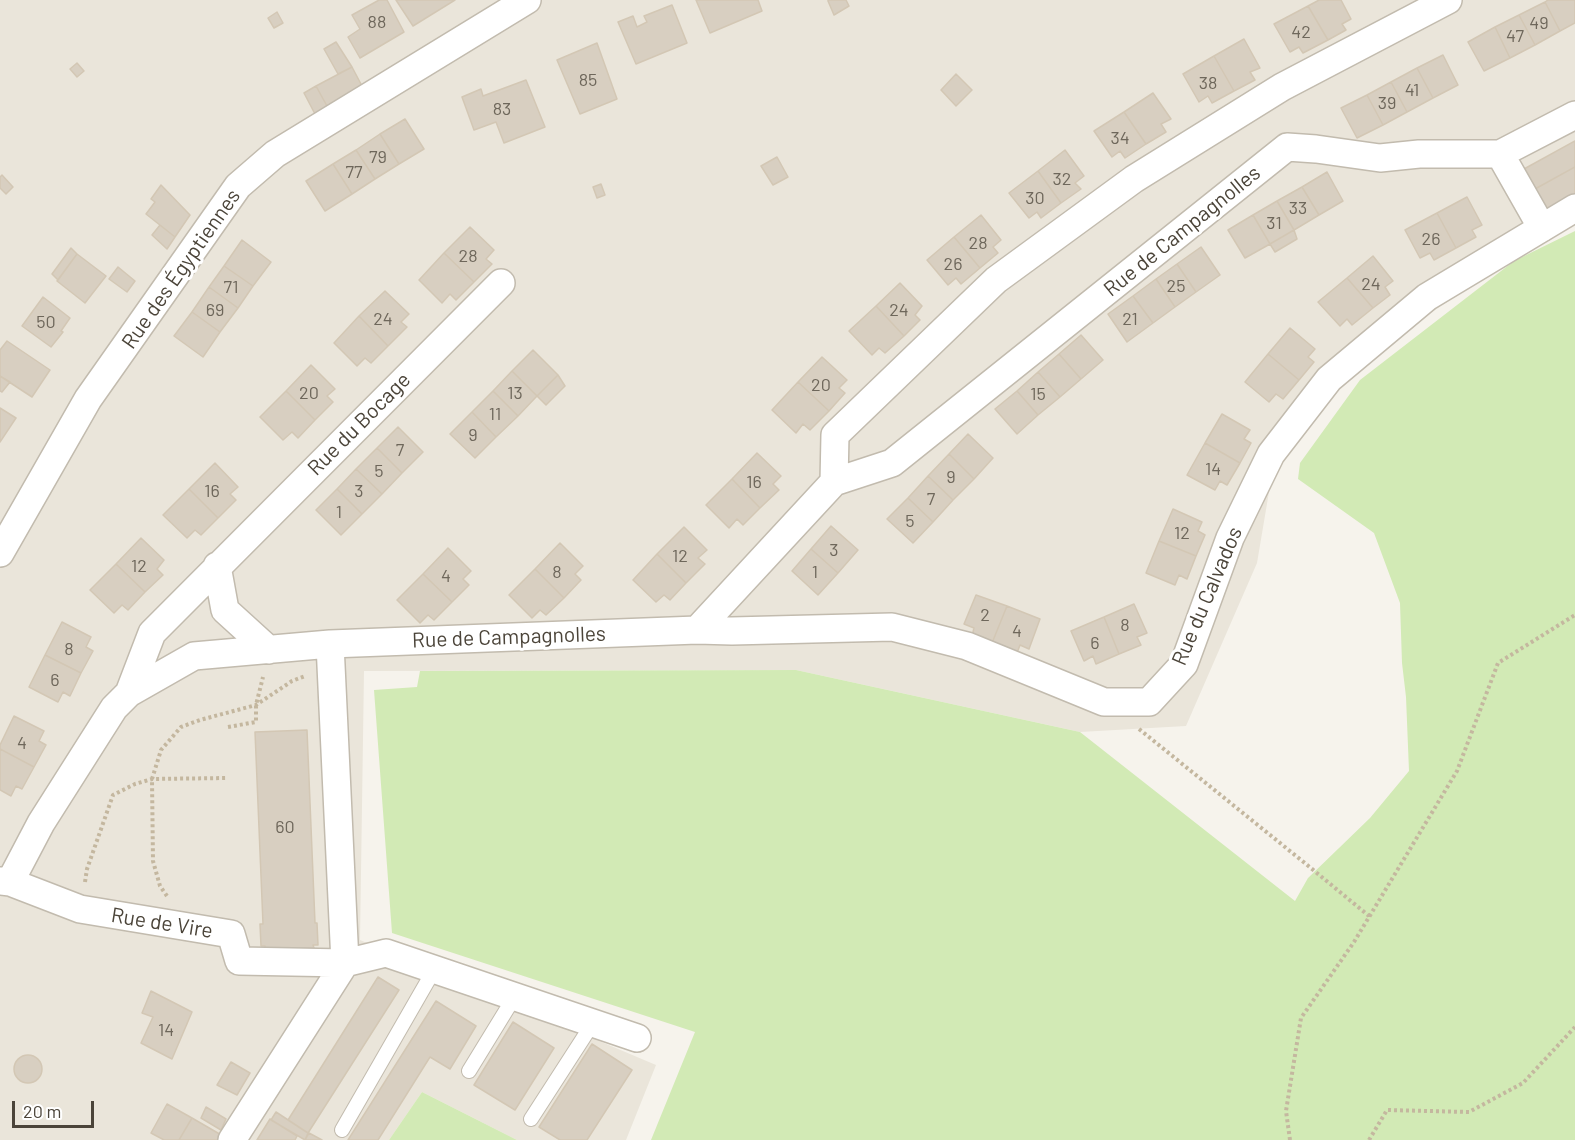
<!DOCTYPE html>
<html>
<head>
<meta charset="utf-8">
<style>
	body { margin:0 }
	#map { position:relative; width:1575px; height:1140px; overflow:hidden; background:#f6f3ec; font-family:Barlow,sans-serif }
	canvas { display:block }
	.scale { position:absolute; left:12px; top:1101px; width:82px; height:27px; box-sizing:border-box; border:3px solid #4b4439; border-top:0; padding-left:8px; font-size:18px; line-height:21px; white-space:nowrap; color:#4b4439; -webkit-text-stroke:4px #fff; paint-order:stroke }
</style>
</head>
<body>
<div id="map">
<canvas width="1575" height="1140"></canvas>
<div class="scale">20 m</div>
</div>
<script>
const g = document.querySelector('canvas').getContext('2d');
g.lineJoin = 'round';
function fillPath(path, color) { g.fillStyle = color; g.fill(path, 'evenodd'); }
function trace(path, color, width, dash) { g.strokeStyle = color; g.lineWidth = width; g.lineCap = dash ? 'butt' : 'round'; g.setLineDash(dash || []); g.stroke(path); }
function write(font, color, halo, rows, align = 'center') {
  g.font = font + ' Barlow,sans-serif'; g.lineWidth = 6; g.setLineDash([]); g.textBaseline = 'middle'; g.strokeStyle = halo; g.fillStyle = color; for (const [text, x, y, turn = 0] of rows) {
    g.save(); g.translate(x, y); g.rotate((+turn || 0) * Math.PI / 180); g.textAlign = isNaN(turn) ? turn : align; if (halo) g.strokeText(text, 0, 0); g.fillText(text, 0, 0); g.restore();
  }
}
const residential = new Path2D(`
	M0,0H1575V224L1532,247L1418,321L1325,395L1271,480L1257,563L1186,726L1080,732L796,670L364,671L360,940L656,1065L626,1140H517L422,1092L389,1140H0Z`);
const green = new Path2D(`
	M1575,231V1140H651L695,1032L392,933L374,690L417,687L420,671L796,670L1080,732L1295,901L1308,878L1370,818L1409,771L1406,697L1402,663L1400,603L1374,533L1298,479L1300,463L1360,380L1514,261Z
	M422,1092L517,1140H389Z`);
const building = new Path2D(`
	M379,0H387L404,32L360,58L348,37L360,29L352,15Z
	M396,0H455L413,26Z
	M696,0H758L762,11L710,33Z
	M828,0H846L849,6L834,15L828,1Z
	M1319,0H1341L1351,19L1342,24L1346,30L1328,40L1308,6Z
	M1548,0H1575V23L1560,31L1545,2Z
	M1545,2L1560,31L1535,45L1519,15Z
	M672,5L687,43L636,64L618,22L633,16L637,27L647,22L644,16Z
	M1308,6L1328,40L1303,53L1299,47L1290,52L1274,24Z
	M277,12L283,23L274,28L268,18Z
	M1519,15L1535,45L1510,58L1495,27Z
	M1495,27L1510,58L1484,71L1468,42Z
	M1244,39L1260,68L1250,72L1255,80L1234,91L1214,56Z
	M336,42L352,67L338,74L324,49Z
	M597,43L617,99L580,114L557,60Z
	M1443,55L1458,85L1433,98L1417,68Z
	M1214,56L1234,91L1212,103L1208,96L1199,102L1183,74Z
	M77,63L84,71L77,77L70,69Z
	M352,67L362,86L327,106L316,86Z
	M1417,68L1433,98L1407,112L1391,82Z
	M956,74L972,90L956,106L941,90Z
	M526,80L545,127L504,143L496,122L474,130L462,97L481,89L483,96Z
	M1391,82L1407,112L1383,125L1367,95Z
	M316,86L327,106L315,114L304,93Z
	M1153,93L1171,119L1161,124L1166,132L1146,144L1124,112Z
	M1367,95L1383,125L1357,138L1341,108Z
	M1124,112L1146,144L1125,158L1120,151L1112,157L1094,131Z
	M405,119L424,149L399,164L380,134Z
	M380,134L399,164L375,179L356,150Z
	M1575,141V167L1535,189L1524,169Z
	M356,150L375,179L352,194L333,164Z
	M1065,150L1084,176L1075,183L1081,189L1061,203L1038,171Z
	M777,157L788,177L773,185L761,166Z
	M333,164L352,194L325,211L306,181Z
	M1575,167V196L1548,211L1535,189Z
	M1038,171L1061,203L1041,218L1037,212L1029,218L1009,193Z
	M1327,172L1343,201L1319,215L1302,187Z
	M2,175L13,187L6,194L0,188V177Z
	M601,184L605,195L597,198L593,187Z
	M161,185L190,215L175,237L146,214L155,202L151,199Z
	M1302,187L1319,215L1294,230L1277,201Z
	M1467,197L1482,225L1472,230L1476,237L1456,248L1437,213Z
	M1277,201L1294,230L1270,244L1253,215Z
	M1437,213L1456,248L1434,260L1430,253L1420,258L1405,230Z
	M981,215L1001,240L993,247L998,253L980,268L954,237Z
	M1253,215L1270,244L1245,258L1228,230Z
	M160,225L175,237L167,249L152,235Z
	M470,227L494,250L486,259L492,264L474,282L444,253Z
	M1294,230L1297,239L1275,252L1270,244Z
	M954,237L980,268L961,284L956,278L948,285L927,260Z
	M242,240L271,262L253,286L224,266Z
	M1201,247L1220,275L1196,292L1177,264Z
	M71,248L77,254L58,280L52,274Z
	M444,253L474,282L456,300L450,294L442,303L419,280Z
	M77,254L106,276L85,303L57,281Z
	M1373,256L1393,281L1385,287L1390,295L1373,308L1347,278Z
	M1177,264L1196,292L1175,307L1156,279Z
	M224,266L253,286L238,308L209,287Z
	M118,267L135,281L127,292L109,279Z
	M1347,278L1373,308L1352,325L1347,319L1340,326L1318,302Z
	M1156,279L1175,307L1153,323L1133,296Z
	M900,283L922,306L915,315L920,320L904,336L876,306Z
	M209,287L238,308L220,332L192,312Z
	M385,291L409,314L401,322L407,327L388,346L359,316Z
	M1133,296L1153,323L1127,342L1108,314Z
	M43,297L70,318L61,331L63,332L51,347L22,326Z
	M876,306L904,336L885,353L879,348L872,355L849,331Z
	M192,312L220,332L203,357L174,336Z
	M359,316L388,346L371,363L365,358L357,366L334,343Z
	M1290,328L1315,349L1308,357L1314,362L1299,380L1268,354Z
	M1081,335L1103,360L1081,379L1059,354Z
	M7,341L50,370L32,397L0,376V350Z
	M533,350L558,375L537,396L512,371Z
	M1059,354L1081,379L1060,397L1038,372Z
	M1268,354L1299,380L1283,399L1276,394L1269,402L1245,382Z
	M822,357L847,380L839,388L845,393L829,411L798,382Z
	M311,365L335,389L327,396L333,402L315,420L286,391Z
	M512,371L537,396L518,416L493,391Z
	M1038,372L1060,397L1038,415L1017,391Z
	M558,375L565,386L546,405L537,396Z
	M0,376L10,382L2,392L0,391Z
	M798,382L829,411L810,430L803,424L796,433L772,410Z
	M286,391L315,420L298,438L292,432L283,440L260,417Z
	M493,391L518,416L496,437L472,412Z
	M1017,391L1038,415L1017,434L995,409Z
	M0,408L16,418L0,442Z
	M472,412L496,437L475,458L450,434Z
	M1222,414L1250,430L1244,439L1251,443L1240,463L1205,443Z
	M398,427L423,452L402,473L377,448Z
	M968,434L993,458L974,479L949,454Z
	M1205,443L1240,463L1227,485L1220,481L1215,490L1187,475Z
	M377,448L402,473L382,494L356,469Z
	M757,453L781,476L773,484L779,490L760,508L732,479Z
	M949,454L974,479L953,500L928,476Z
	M215,463L238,487L230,494L236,500L218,518L189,489Z
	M356,469L382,494L362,514L337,489Z
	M928,476L953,500L933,522L908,498Z
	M732,479L760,508L743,525L737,519L729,528L706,505Z
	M189,489L218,518L201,535L195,530L187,538L163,515Z
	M337,489L362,514L341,535L316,510Z
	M908,498L933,522L913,543L887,519Z
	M1173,509L1202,522L1198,531L1205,535L1196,556L1159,541Z
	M831,526L858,550L838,573L811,549Z
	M684,527L707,550L698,558L705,564L686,583L657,554Z
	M141,538L164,560L157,569L163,575L145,592L116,564Z
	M1159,541L1196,556L1187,579L1179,575L1175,585L1146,573Z
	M560,543L583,566L575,574L581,580L564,598L535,569Z
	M448,548L471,571L463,579L469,585L452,602L423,574Z
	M811,549L838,573L818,595L792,571Z
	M657,554L686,583L670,600L664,595L656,602L633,580Z
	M116,564L145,592L128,610L122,605L114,613L90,590Z
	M535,569L564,598L546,615L540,610L532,618L509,595Z
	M423,574L452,602L434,620L428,615L420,623L397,600Z
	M976,595L1007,606L992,643L972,636L974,628L964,624Z
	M1134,604L1147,633L1137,637L1141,645L1119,654L1104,617Z
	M1007,606L1040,619L1029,649L1020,645L1017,653L992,643Z
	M1104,617L1119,654L1096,664L1093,656L1084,661L1071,631Z
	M62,622L91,637L86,647L93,651L81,673L45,655Z
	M45,655L81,673L70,696L63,692L58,702L29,687Z
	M14,716L44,731L39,741L46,745L34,767L0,749V745Z
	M307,730L315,923H317L318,945H313L314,948L265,950V946H261L260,924H263L255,732Z
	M0,749L34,767L22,789L16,786L11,796L0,790Z
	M378,977L399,990L308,1133L288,1120Z
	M151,991L192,1012L172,1059L141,1043L153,1017L142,1013Z
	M436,1001L476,1026L450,1069L430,1057L378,1140H348Z
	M513,1022L554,1048L515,1110L474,1085Z
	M592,1044L632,1070L587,1140H560L539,1127Z
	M14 1069a14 14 0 1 1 28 0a14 14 0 1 1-28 0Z
	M231,1062L250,1073L237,1095L217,1085Z
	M167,1104L192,1118L179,1140H164L151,1133Z
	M206,1107L226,1119L221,1130L201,1118Z
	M276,1112L308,1133L305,1140L271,1120Z
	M192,1118L223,1136L221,1140H179Z
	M270,1119L297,1136L295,1140H257Z
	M309,1133L322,1140H305Z`);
const path = new Path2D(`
	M228,727L256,722V705L263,677
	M1139,729L1306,864L1369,916
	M85,882L87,869L113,795L135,784L152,779L226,778
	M167,896L160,886L153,861L152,779L161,750L181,727L200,720L256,705L292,681L305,676
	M1290,1140L1286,1111L1301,1018L1354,942L1457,771L1498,663L1575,615
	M1369,1140L1387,1110L1469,1112L1523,1083L1575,1027`);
const lane = new Path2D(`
	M469,1071L515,996
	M531,1119L593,1023
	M342,1130L434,970`);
const street = new Path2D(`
	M1500,154L1542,228
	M834,482L892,463L1287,147L1316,149L1380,158L1419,154H1500L1575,115
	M0,553L88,399L238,186L275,154L527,0
	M217,566L225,610L269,650
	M697,630L834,482L835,435L996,280L1134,179L1282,87L1448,0
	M129,693L194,656L330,644L697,630L732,631L892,627L967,646L1104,702H1149L1184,664L1230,538L1271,454L1329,379L1427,297L1575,208
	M0,881L10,882L80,909L231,934L239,961L345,963L386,953L637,1038
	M10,882L41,823L114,708L129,693L152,633L501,283
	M232,1140L345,963L330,644`);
const numberNames = [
	["88",377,22],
	["49",1539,23],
	["42",1301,32],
	["47",1515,36],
	["85",588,80],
	["38",1208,83],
	["41",1412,90],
	["39",1387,103],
	["83",502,109],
	["34",1120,138],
	["79",378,157],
	["77",354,172],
	["32",1062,179],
	["30",1035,198],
	["33",1298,208],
	["31",1274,223],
	["26",1431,239],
	["28",978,243],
	["28",468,256],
	["26",953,264],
	["24",1371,284],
	["25",1176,286],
	["71",231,287],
	["69",215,310],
	["24",899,310],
	["24",383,319],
	["21",1130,319],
	["50",46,322],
	["20",821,385],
	["20",309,393],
	["13",515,393],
	["15",1038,394],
	["11",495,414],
	["9",473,435],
	["7",400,450],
	["14",1213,469],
	["5",379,471],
	["9",951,477],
	["16",754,482],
	["16",212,491],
	["3",359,491],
	["7",931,499],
	["1",339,512],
	["5",910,521],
	["12",1182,533],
	["3",834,550],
	["12",680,556],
	["12",139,566],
	["8",557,572],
	["1",815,572],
	["4",446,576],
	["2",985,615],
	["8",1125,625],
	["4",1017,631],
	["6",1095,643],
	["8",69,649],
	["6",55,680],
	["4",22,743],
	["60",285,827],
	["14",166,1030]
];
const streetNames = [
	["Rue de Campagnolles",1182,231,-39],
	["Rue des Égyptiennes",181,269,-55],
	["Rue du Bocage",359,424,-45],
	["Rue du Calvados",1207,596,-67],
	["Rue de Campagnolles",509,637,-2],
	["Rue de Vire",162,923,9]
];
fillPath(residential, '#eae5da');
fillPath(green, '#d2eab5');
fillPath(building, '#d8cfc1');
trace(building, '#d3c7b4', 1.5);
trace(lane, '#c2bbae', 16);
trace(street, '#c2bbae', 30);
trace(path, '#c4b79f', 4, [3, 3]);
trace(lane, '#fff', 14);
trace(street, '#fff', 27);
write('18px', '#6e675b', null, numberNames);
write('21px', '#4b4439', '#fff', streetNames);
</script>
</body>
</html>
